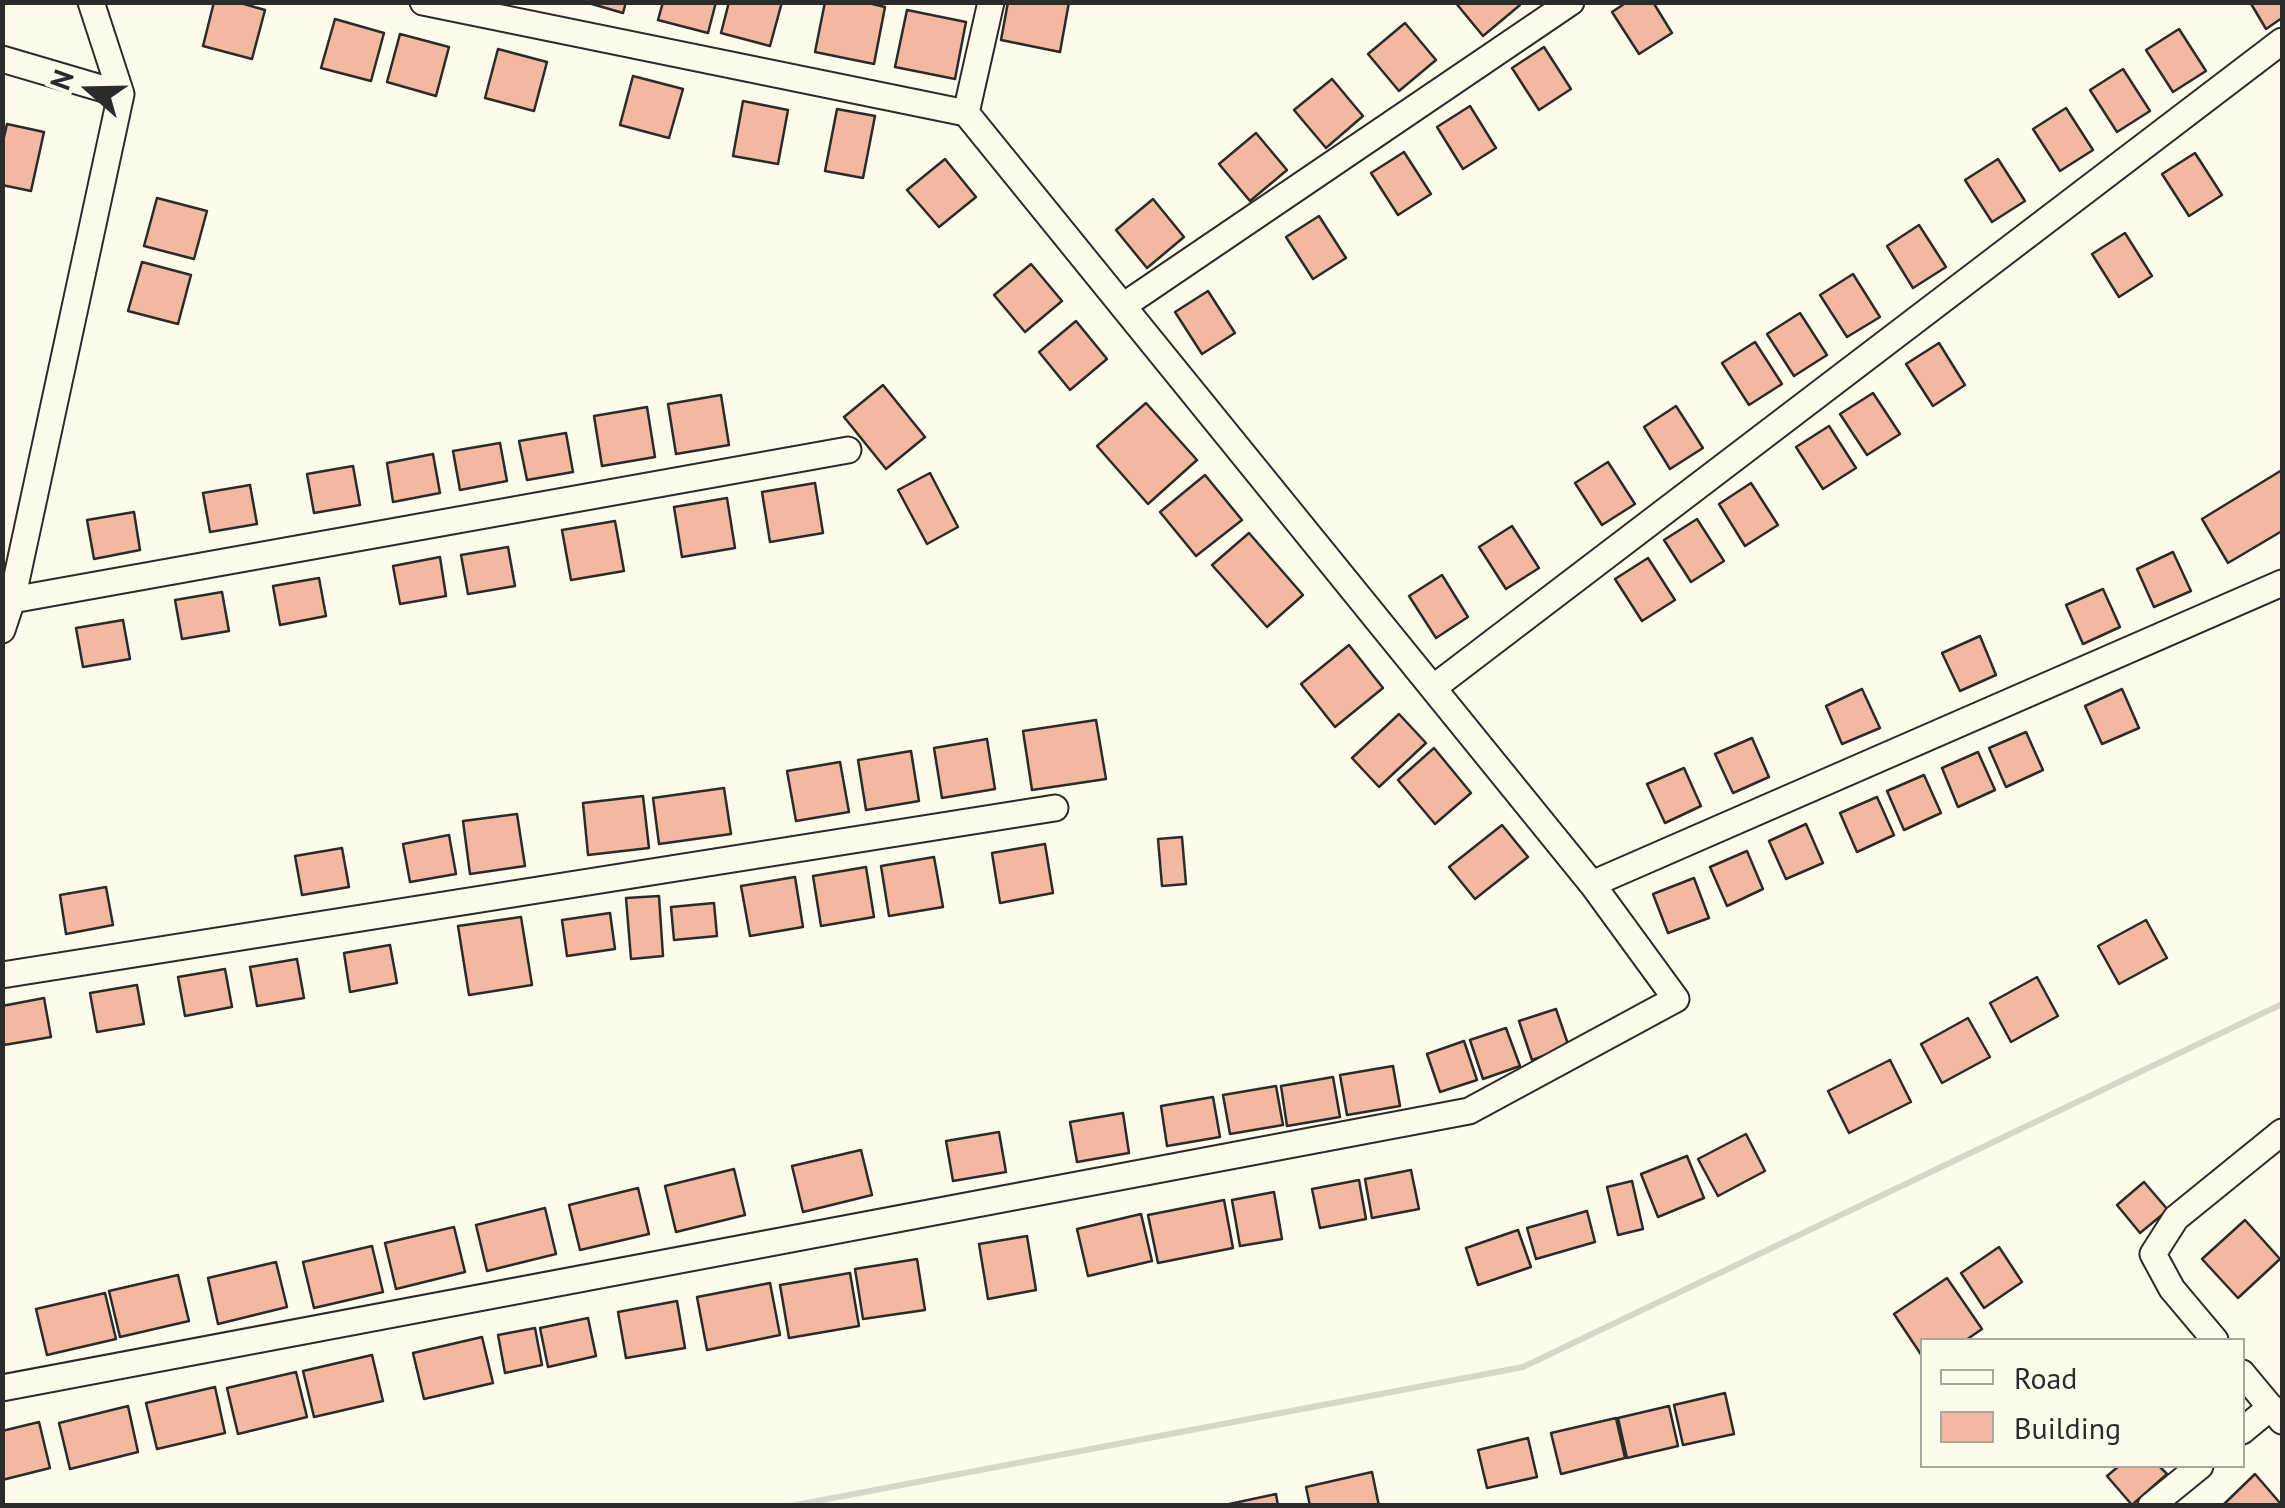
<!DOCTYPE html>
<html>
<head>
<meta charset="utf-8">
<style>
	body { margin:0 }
	#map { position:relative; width:2285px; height:1508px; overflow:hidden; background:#fdfbea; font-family:"PT Sans",sans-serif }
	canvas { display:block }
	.frame { position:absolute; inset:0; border:5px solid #2b2b2b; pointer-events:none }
	.legend { position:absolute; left:1920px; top:1338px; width:325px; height:130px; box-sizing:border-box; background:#fdfbea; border:2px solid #a9a89e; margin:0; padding:12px 18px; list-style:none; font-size:30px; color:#2b2b2b }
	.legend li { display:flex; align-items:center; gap:20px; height:50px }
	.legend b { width:50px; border:2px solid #a9a89e }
	.north { position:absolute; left:40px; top:40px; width:100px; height:100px; -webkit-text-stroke:8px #fdfbea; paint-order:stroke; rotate:290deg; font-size:28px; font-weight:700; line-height:40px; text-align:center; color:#2b2b2b }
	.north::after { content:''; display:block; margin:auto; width:35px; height:45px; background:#2b2b2b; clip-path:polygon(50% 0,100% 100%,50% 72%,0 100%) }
</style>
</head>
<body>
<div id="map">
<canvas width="2285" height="1508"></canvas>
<div class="frame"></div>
<ul class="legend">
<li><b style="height:12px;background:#fdfbea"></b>Road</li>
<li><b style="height:28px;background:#f2b8a0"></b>Building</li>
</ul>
<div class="north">N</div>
</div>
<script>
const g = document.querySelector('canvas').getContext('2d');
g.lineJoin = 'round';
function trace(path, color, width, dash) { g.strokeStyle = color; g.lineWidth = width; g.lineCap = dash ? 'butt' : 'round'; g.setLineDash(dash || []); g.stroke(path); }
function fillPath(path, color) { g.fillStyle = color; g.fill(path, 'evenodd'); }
const stream = new Path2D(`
	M791,1506L1523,1367L2282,1004`);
const building = new Path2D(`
	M214,2H237L265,10L252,59L203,46Z
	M585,2H626L623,13Z
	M663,2H716L708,33L658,20Z
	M729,2H782L770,46L721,33Z
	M825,2H864L885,7L874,64L815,52Z
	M1008,2H1069L1060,52L1001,40Z
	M1455,2H1518L1520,5L1483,36Z
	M1627,2H1653L1672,33L1639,54L1612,12Z
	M2250,2H2282V18L2266,29Z
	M907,10L966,22L955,79L895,67Z
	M335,19L384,33L371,81L321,68Z
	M1405,23L1436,60L1399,91L1368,54Z
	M2179,29L2206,71L2173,92L2146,50Z
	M400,34L449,47L436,96L387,82Z
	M1544,47L1571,89L1539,110L1512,68Z
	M498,49L547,62L534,111L485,98Z
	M2123,69L2150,111L2117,132L2090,90Z
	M633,76L683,89L669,138L620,125Z
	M1332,79L1363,116L1326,148L1294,110Z
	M743,101L788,110L778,164L733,156Z
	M1470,106L1496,148L1463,169L1437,127Z
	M2066,108L2093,150L2060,171L2033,129Z
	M837,109L875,116L863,178L825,171Z
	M7,124L44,132L31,191L2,185V146Z
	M1256,133L1287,170L1250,201L1219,164Z
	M1404,152L1431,194L1398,215L1371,173Z
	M2195,153L2222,195L2189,216L2162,174Z
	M945,159L976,197L939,227L907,190Z
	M1998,159L2025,201L1992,222L1965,180Z
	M157,198L207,211L194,259L144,246Z
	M1153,199L1184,237L1147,268L1116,230Z
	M1319,216L1346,258L1313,279L1286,237Z
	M1919,225L1946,267L1913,288L1887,246Z
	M2125,233L2152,276L2119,297L2092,254Z
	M142,262L191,275L178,324L128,311Z
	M1031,264L1062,301L1025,332L994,295Z
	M1853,274L1880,317L1847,337L1820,295Z
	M1208,291L1235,333L1202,354L1175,312Z
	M1800,313L1827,355L1794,376L1767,334Z
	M1076,321L1107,359L1070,390L1039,352Z
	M1755,342L1782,384L1749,405L1722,363Z
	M1939,343L1965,385L1933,406L1906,364Z
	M883,385L925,437L886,469L844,417Z
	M1873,393L1900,434L1867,455L1840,414Z
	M721,395L729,445L676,454L668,404Z
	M1146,403L1197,460L1148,504L1097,446Z
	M1676,406L1703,448L1670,469L1644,427Z
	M647,407L655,457L602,466L594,416Z
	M1829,426L1856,468L1823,489L1796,447Z
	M566,433L573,472L527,480L519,441Z
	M500,443L507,481L460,490L453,451Z
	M433,454L440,493L393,502L387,463Z
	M1608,462L1635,504L1602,525L1575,483Z
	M353,466L360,505L314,513L307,474Z
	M2282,470V531L2228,563L2202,519Z
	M930,473L958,527L927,544L898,490Z
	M1205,475L1242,520L1196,556L1160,512Z
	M815,483L823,533L770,542L762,492Z
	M1751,483L1778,525L1745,546L1719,504Z
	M250,485L257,524L210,532L203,493Z
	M727,498L735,548L682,557L674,507Z
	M134,512L140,550L94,559L87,520Z
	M1697,519L1724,561L1691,582L1664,540Z
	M615,521L624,571L571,580L562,530Z
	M1512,526L1539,568L1506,589L1479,547Z
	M1249,533L1303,595L1267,627L1212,565Z
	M508,547L515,586L468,594L461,555Z
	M2173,552L2191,591L2154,607L2137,569Z
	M440,557L446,596L400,604L393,566Z
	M1648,558L1675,600L1642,621L1615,579Z
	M1442,575L1468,617L1436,638L1409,596Z
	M319,578L326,616L280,625L273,586Z
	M2103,589L2120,627L2083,644L2066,605Z
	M222,592L229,631L182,639L175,600Z
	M123,620L130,659L83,667L76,628Z
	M1980,636L1996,675L1960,691L1942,653Z
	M1349,645L1383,688L1335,727L1301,684Z
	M1862,689L1880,728L1842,744L1826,706Z
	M2122,689L2139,728L2102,744L2085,706Z
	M1399,714L1426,743L1379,787L1352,758Z
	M1096,720L1106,779L1032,790L1023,731Z
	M2026,732L2043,770L2006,787L1989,748Z
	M1752,738L1769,777L1733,793L1715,754Z
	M987,739L995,789L942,798L934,748Z
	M1434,748L1471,793L1435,824L1398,780Z
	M911,751L919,801L866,810L858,760Z
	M1978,752L1995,790L1958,807L1942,768Z
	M840,762L849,812L796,821L787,771Z
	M1684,768L1701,806L1665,823L1647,784Z
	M1924,775L1941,813L1904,830L1887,791Z
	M724,788L731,834L659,844L653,798Z
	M643,796L649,848L588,855L583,803Z
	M1877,797L1894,835L1857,852L1840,813Z
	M517,814L525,866L470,874L463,821Z
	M1806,824L1823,863L1786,879L1769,841Z
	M1502,825L1528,857L1475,899L1449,867Z
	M449,835L456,874L410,882L403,844Z
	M1182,837L1186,884L1162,886L1158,839Z
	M1045,844L1053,893L1000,903L992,853Z
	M342,848L349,887L302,895L295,856Z
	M1747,851L1763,889L1727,906L1710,867Z
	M934,857L943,907L889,916L881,866Z
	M866,867L874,917L821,926L813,876Z
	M795,877L803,927L750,936L741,886Z
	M1694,878L1709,918L1668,933L1653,894Z
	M106,887L113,925L66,934L60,895Z
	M659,896L663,956L631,959L626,898Z
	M714,903L717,936L674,940L671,907Z
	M610,913L615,949L567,956L562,920Z
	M521,917L532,985L469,995L458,926Z
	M2146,920L2167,958L2119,984L2098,946Z
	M390,945L397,983L350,992L344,953Z
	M297,959L304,998L257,1006L250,967Z
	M225,969L232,1007L185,1016L178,977Z
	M2037,977L2058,1016L2011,1042L1990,1003Z
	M137,985L144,1024L97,1032L90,993Z
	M44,998L51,1037L4,1045L2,1006Z
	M1556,1009L1569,1047L1532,1060L1519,1021Z
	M1968,1018L1990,1057L1942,1083L1921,1044Z
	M1506,1028L1520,1066L1483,1079L1470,1040Z
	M1464,1041L1477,1080L1440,1092L1427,1054Z
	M1890,1060L1911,1102L1849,1133L1828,1091Z
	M1393,1066L1400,1106L1347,1115L1340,1075Z
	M1333,1077L1340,1117L1287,1126L1281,1086Z
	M1276,1086L1283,1125L1230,1134L1223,1095Z
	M1213,1097L1220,1137L1167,1146L1161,1106Z
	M1123,1113L1129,1153L1077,1162L1070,1122Z
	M999,1132L1006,1172L953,1181L946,1141Z
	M1746,1134L1765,1171L1718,1196L1698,1159Z
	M861,1150L872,1195L803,1212L792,1166Z
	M1687,1156L1704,1198L1658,1217L1641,1174Z
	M734,1169L745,1215L676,1232L665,1186Z
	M1411,1170L1419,1209L1372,1218L1365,1179Z
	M1359,1180L1366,1219L1320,1228L1312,1189Z
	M1632,1181L1643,1229L1618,1235L1607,1187Z
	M2144,1182L2168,1210L2140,1233L2117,1205Z
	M638,1188L649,1234L580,1250L569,1205Z
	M1274,1192L1282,1239L1240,1246L1232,1200Z
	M1224,1200L1233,1248L1158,1263L1148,1215Z
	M545,1208L556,1254L487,1271L476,1225Z
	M1587,1211L1595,1242L1536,1259L1527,1228Z
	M1141,1214L1152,1261L1088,1276L1077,1229Z
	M2245,1220L2280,1259L2238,1298L2202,1259Z
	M454,1227L465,1272L396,1289L385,1243Z
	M1518,1230L1531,1267L1478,1285L1466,1248Z
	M1027,1236L1036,1290L988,1299L979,1244Z
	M372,1246L383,1292L314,1308L303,1262Z
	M1999,1247L2022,1282L1984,1308L1961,1273Z
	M917,1259L925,1310L863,1319L855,1269Z
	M276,1262L287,1307L218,1324L208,1278Z
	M850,1273L859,1326L789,1338L780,1285Z
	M178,1275L189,1321L120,1337L109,1291Z
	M1947,1278L1982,1329L1966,1340H1922V1356L1894,1314Z
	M770,1283L780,1335L707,1350L697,1297Z
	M105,1293L116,1339L47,1355L36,1309Z
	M677,1301L685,1348L626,1358L618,1312Z
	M588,1318L596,1356L548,1367L540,1328Z
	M535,1328L542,1365L505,1373L498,1335Z
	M482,1337L493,1383L424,1399L413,1353Z
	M372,1355L383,1401L314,1417L303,1371Z
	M296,1372L307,1417L238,1434L227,1388Z
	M215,1387L225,1433L157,1449L146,1403Z
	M1725,1393L1734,1434L1683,1445L1674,1405Z
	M128,1406L138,1452L70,1469L59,1423Z
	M1669,1406L1678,1446L1627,1458L1618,1418Z
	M1616,1418L1625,1458L1561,1474L1551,1433Z
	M39,1422L50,1468L2,1480V1431Z
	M1528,1438L1537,1477L1487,1488L1478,1450Z
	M2119,1466H2159L2167,1474L2132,1505L2107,1476Z
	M1372,1472L1379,1506H1310L1306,1487Z
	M2255,1474L2280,1503L2277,1506H2222Z
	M1276,1494L1278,1506H1220Z`);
const minor = new Path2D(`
	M2,59L121,94
	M966,113L991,2
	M1123,306L1571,2
	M12,600L848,450
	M2,630L12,600L121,94L91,2
	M1433,688L2282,41
	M1592,884L2282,583
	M2,975L1055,808
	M2215,1340L2172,1289L2153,1254L2176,1218L2282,1132
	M2242,1373L2282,1421
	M2,1388L1469,1111L1676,999L1592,884L966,113L423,2
	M2242,1431L2271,1407
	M2151,1506L2200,1466`);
trace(stream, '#d8d7c9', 6);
fillPath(building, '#f2b8a0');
trace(building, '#2b2b2b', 2.5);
trace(minor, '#2b2b2b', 29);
trace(minor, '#fdfbea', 25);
</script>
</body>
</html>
